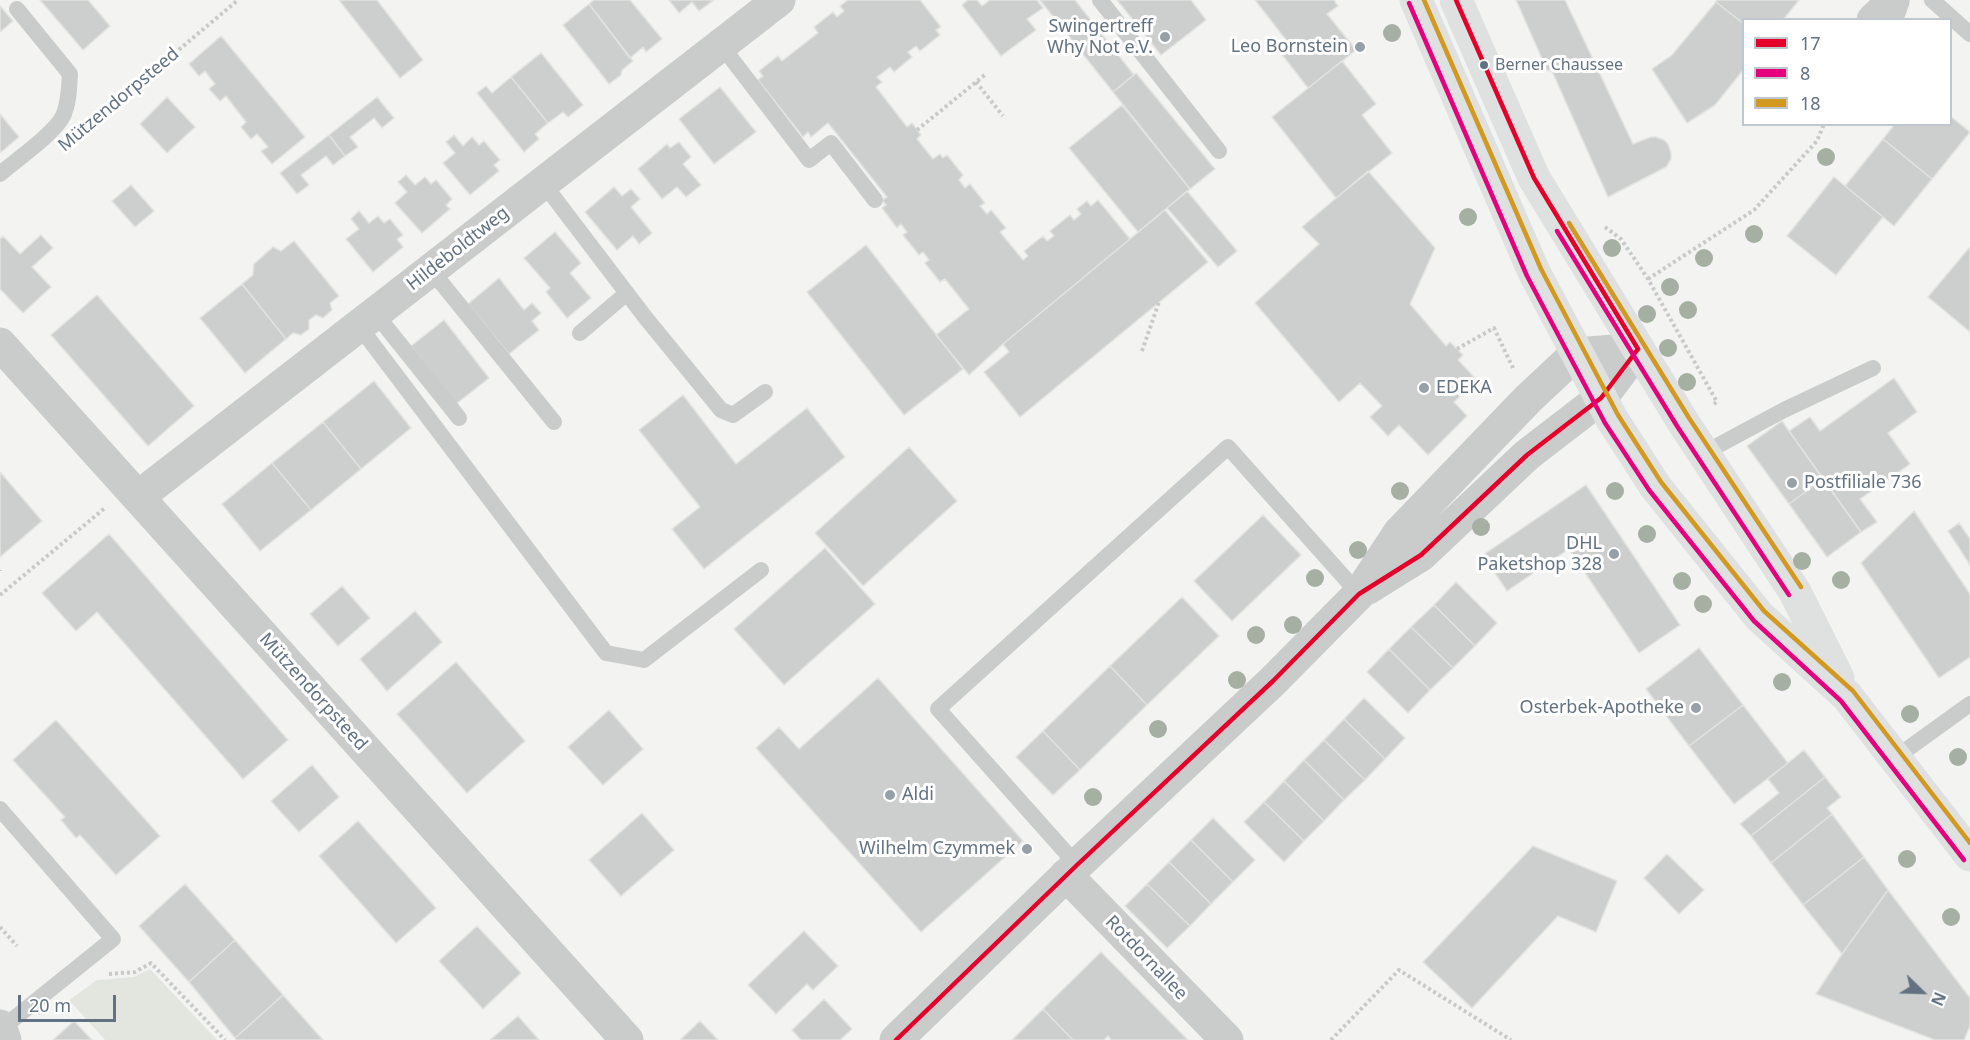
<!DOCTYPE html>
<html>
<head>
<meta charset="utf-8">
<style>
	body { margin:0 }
	#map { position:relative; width:1970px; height:1040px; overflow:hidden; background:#f3f4f1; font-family:"Noto Sans",sans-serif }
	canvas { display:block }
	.legend { position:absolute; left:1742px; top:18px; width:210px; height:108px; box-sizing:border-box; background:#fff; border:2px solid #c0c7cd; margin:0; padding:8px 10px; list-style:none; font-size:18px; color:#627282 }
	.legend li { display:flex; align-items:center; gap:12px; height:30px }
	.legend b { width:30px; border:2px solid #c0c7cd }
	.north { position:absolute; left:1892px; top:962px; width:60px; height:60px; -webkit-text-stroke:4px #fff; paint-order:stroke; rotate:113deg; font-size:16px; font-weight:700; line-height:24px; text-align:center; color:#627282 }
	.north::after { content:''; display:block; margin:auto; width:21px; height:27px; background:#627282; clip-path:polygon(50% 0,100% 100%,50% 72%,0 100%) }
	.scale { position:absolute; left:18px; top:995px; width:98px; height:27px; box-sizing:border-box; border:3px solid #627282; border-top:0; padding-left:8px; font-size:18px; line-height:21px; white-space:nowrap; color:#627282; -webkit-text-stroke:4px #fff; paint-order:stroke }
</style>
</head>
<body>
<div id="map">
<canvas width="1970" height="1040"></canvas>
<ul class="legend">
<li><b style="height:8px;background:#e4002b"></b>17</li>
<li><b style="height:8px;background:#e5007d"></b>8</li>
<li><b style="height:8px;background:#d29920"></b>18</li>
</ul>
<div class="north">N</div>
<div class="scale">20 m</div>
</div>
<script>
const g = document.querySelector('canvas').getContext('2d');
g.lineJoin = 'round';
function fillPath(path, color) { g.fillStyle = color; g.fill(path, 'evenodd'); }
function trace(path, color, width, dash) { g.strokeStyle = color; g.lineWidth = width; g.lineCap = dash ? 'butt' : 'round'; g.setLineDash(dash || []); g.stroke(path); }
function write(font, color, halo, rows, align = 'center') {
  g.font = font + ' "Noto Sans",sans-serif'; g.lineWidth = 6; g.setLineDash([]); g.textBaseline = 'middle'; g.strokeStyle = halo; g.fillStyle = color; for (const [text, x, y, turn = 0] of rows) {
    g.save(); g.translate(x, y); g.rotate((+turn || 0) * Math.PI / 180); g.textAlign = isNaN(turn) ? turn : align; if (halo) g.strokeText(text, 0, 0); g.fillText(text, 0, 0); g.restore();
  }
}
const green = new Path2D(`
	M150,969L217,1040H105L69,1000L97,980L134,977Z`);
const building = new Path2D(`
	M40,0H88L110,26L83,50Z
	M339,0H377L423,60L400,78Z
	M594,0H630L662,39L646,52L643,47L630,58L589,4Z
	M669,0H714L699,11L692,2L679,13Z
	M848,0H920L941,27L936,30L940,35L920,51L916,46L908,52L912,57L894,72L890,67L877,77L882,82L876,87L907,127L912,123L921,135L917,139L933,159L940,154L943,158L947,155L963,175L959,180L965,188L970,184L985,203L980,206L987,214L991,210L1006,228L1000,232L1023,260L1028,256L1024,251L1043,236L1047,241L1054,236L1050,231L1070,215L1074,220L1081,214L1077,209L1087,201L1091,206L1098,200L1130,239L1003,344L969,375L936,335L969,309L945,279L940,282L925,263L929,260L923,252L919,255L903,235L907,232L901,224L897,228L882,208L886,205L882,200L887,197L828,123L811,137L808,132L803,137L758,80L763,76L759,71L778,56L782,61L818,33L814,27L833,12L837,17L844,11L840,6Z
	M968,0H977L982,6L990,0H1037L1043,8L1027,19L1036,30L1001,56L962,5Z
	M1040,0H1075L1134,75L1113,92Z
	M1117,0H1191L1206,20L1161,55Z
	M1255,0H1334L1338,6L1327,14L1356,50L1308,88L1280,52L1290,45Z
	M1516,0H1565L1633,144L1651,137H1656L1664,140L1668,144L1671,153V159L1666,167L1608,197L1552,71L1547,70Z
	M1717,0H1799L1783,20H1744V24L1716,2Z
	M1716,2L1744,24V69L1715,105L1687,123L1652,69L1672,55Z
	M589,4L633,61L622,70L621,75L609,84L563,25Z
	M0,6L13,21L0,32Z
	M221,36L305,137L272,164L261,151L268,147L257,134L251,139L241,127L246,122L226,96L220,101L209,89L215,84L205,71L199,76L189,64Z
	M541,53L583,105L568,117L563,112L548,123L511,77Z
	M1342,61L1376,104L1362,115L1392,153L1336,198L1272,117Z
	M1136,73L1215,169L1190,189L1113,92Z
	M511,77L548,123L535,134L539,139L524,152L477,93L486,86L492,93Z
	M720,87L756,132L714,164L679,119Z
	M167,97L195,127L167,153L140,124Z
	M377,97L394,118L382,128L374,118L350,137L358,147L345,156L329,135Z
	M1122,105L1190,189L1138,232L1069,148Z
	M0,114L19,137L0,153Z
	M1950,116L1970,132L1932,179L1883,139L1895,124H1950Z
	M329,135L345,156L333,165L326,156L301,175L309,185L297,194L280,173Z
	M454,135L463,146L472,137L479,145L484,141L500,160L494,165L499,171L470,195L443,163L455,153L446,142Z
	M1883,139L1932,179L1894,226L1845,186Z
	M679,142L691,157L683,164L701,185L686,197L677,187L662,199L638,169L667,144L670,148Z
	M1368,171L1435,248L1410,304L1446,346L1450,342L1463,355L1458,360L1477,380L1454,402L1467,416L1428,455L1399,425L1388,436L1370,417L1382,406L1360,383L1339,402L1255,303L1319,244L1302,227Z
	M406,175L415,185L425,177L431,184L436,180L452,199L446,205L450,209L422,233L395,203L407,192L398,182Z
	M1834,177L1883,217L1836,275L1787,236Z
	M131,185L154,211L135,227L112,201Z
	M614,187L622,196L631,189L640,199L631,207L652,233L639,244L633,236L617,250L585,212Z
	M1187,191L1237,251L1218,267L1167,208Z
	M1165,210L1208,262L1020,417L984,372L1009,352L1003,344Z
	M359,211L369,223L378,216L384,223L390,219L403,235L397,239L403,247L373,272L346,239L359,229L351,219Z
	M555,232L581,263L570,273L591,298L567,318L546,292L550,288L524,258Z
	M41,235L53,248L32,267L51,287L23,313L0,289V239L3,236L20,254Z
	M294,241L339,296L330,303L332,310L323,318L316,315L309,320V329L301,335L293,333L286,339L242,284L253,275L254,264L273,247L281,251Z
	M866,245L963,369L904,415L807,292Z
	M1969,248L1970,249V332L1928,297Z
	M499,278L524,310L532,303L541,313L532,321L539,330L509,354L468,304Z
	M242,284L286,339L245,373L200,318Z
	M97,295L194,406L148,446L51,335Z
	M444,320L489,378L456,404L411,346Z
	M1894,378L1917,412L1888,433L1910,464L1860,499L1877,522L1861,532L1789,431L1810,417L1820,431Z
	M374,381L411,428L361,469L323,422Z
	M683,395L736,464L807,408L845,457L704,569L672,529L700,507L639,430Z
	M1782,421L1823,479L1789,504L1747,446Z
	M323,422L361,469L311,510L272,463Z
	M909,447L957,501L863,586L815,533Z
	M272,463L311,510L260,551L222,504Z
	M0,472L42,521L0,557Z
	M1823,479L1861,532L1827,557L1789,504Z
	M1586,485L1680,625L1639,653L1569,549L1507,591L1483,555Z
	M1914,511L1970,594V657L1939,678L1861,563Z
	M1263,515L1301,555L1232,621L1194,581Z
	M1959,523L1970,539V565L1948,531Z
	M109,534L288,740L243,779L97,612L76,631L42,593Z
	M825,548L875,604L784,685L734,629Z
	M1456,582L1497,623L1475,646L1434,605Z
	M342,586L370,618L338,646L310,614Z
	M1182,597L1219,636L1147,705L1110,666Z
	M1434,605L1475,646L1453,668L1411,627Z
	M415,611L442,642L387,691L360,659Z
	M1411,627L1453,668L1430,690L1389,649Z
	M1699,648L1743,705L1689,746L1646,689Z
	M1389,649L1430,690L1408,713L1367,672Z
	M456,662L525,741L467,793L397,714Z
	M1110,666L1147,705L1080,770L1043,731Z
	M878,678L1023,841L921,932L756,748L779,727L799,749Z
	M1364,698L1405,738L1385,759L1344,719Z
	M1743,705L1788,763L1734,804L1689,746Z
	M609,710L643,749L603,785L568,747Z
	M1344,719L1385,759L1365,780L1324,740Z
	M56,720L160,836L116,875L80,835L76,838L61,820L65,817L13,760Z
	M1043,731L1080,770L1053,795L1016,757Z
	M1324,740L1365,780L1344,800L1304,760Z
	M1804,750L1825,777L1751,836L1740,824L1779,793L1768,779Z
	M1304,760L1344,800L1324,821L1284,781Z
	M312,765L339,797L299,832L271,801Z
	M1825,777L1841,797L1827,808L1832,814L1771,863L1751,836Z
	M1284,781L1324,821L1304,841L1264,802Z
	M1264,802L1304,841L1284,862L1244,822Z
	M642,813L674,850L621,896L589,860Z
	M1832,814L1864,857L1803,905L1771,863Z
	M1213,818L1255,860L1233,882L1191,840Z
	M358,821L436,908L396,943L319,856Z
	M1191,840L1233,882L1211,904L1169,862Z
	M1533,846L1617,881L1596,932L1558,916L1472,1008L1423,962Z
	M1667,854L1704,890L1679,914L1644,878Z
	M1864,857L1888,890L1842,954L1803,905Z
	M1169,862L1211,904L1190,926L1147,884Z
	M185,884L235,940L189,982L139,926Z
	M1147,884L1190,926L1167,948L1125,906Z
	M1888,890L1970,998V1026L1964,1040H1935L1816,994L1842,954Z
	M477,926L521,973L483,1009L439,961Z
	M804,931L838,966L813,990L807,984L776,1014L748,985Z
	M235,940L283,995L235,1038L189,982Z
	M1101,952L1188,1040H1111L1108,1036L1104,1040H1073L1043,1009Z
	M283,995L323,1040H236L235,1038Z
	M824,999L852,1029L840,1040H801L792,1030Z
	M1043,1009L1073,1040H1012Z
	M518,1016L539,1040H490Z
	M74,1021L92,1040H53Z
	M700,1021L718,1040H680Z`);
const path = new Path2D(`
	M976,82L1003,116
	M87,127L238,0
	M917,130L986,74
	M1605,227L1621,239L1648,279L1717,402L1712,405
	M1648,279L1754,210L1817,141L1824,124
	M1457,349L1494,328L1513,368
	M1142,351L1159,302
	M0,570V571
	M0,595L105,508
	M0,927L17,946
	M109,974L135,972L151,963L225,1040
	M1331,1040L1399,970L1511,1040`);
const service = new Path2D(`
	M1100,0L1219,151
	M1932,0L1970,34
	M721,45L809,160L831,143L875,200
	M0,174C16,160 54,134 63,116C69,103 69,88 70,74L17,9
	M543,183L645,317L721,410L733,415L765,392
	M431,270L554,422
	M375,313L459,418
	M359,326L606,653L644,660L761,570
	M580,333L627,293
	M1704,453L1784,410L1873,368
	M1895,758L1970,704
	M0,809L113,939L1,1029
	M1077,865L938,709L1228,447L1359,594`);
const minor = new Path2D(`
	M1873,20L1893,1L1886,20
	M0,344L627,1040
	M138,497L779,0
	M1066,875L1227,1040
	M0,1026L5,1040`);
const tertiary = new Path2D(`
	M1368,588L1421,555L1527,455L1601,398L1638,349
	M896,1040L1077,865L1273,681L1359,594L1399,533L1528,399L1576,354L1638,349`);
const primary = new Path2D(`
	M1416,0L1534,272L1612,419L1655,486L1759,616L1847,696L1970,855
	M1456,0L1534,178L1683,422L1795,592L1838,678`);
const bus1 = new Path2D(`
	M1456,0L1534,178L1638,349
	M896,1040L1077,865L1273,681L1359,594L1421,555L1527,455L1601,398L1638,349`);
const bus2 = new Path2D(`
	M1409,3L1527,276L1605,423L1649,490L1754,621L1841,701L1964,860
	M1557,231L1677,426L1789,595`);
const bus3 = new Path2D(`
	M1424,0L1541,269L1618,415L1661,482L1764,611L1853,691L1970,843
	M1569,223L1689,418L1801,587`);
const trees = [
	[1392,33],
	[1826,157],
	[1468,217],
	[1754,234],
	[1612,248],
	[1704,258],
	[1670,287],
	[1688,310],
	[1647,314],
	[1668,348],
	[1687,382],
	[1400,491],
	[1615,491],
	[1481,527],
	[1647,534],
	[1358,550],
	[1802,561],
	[1315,578],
	[1841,580],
	[1682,581],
	[1703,604],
	[1293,625],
	[1256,635],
	[1237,680],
	[1782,682],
	[1910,714],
	[1158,729],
	[1958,757],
	[1093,797],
	[1907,859],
	[1951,917]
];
const markers = [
	[1165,37,6,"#95a0a9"],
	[1360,47,6,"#95a0a9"],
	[1484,65,5,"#627282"],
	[1424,388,6,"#95a0a9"],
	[1792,483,6,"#95a0a9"],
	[1614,554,6,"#95a0a9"],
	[1696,708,6,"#95a0a9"],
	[890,795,6,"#95a0a9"],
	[1027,849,6,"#95a0a9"]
];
const busNames = [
	["Berner Chaussee",1495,65]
];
const poiNames = [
	["Swingertreff",1153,27],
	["Why Not e.V.",1153,48],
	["Leo Bornstein",1348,47],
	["EDEKA",1436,388,"left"],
	["Postfiliale 736",1804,483,"left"],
	["DHL",1602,544],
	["Paketshop 328",1602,565],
	["Osterbek-Apotheke",1684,708],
	["Aldi",902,795,"left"],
	["Wilhelm Czymmek",1015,849]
];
const streetNames = [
	["Mützendorpsteed",119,100,-40],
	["Hildeboldtweg",458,249,-38],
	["Mützendorpsteed",313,692,48],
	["Rotdornallee",1146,958,46]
];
fillPath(green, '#e2e6df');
fillPath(building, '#cdcfcf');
trace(building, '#e2e3e1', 1.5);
trace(path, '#c8cac9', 4, [3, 3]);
trace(service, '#cacccc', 16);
trace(minor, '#cacccc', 33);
trace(tertiary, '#cacccc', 33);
trace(primary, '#dfe0e0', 33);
trace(bus1, '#e4002b', 4.5);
trace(bus2, '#e5007d', 4.5);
trace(bus3, '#d29920', 4.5);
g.fillStyle = '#a5b0a2';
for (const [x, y] of trees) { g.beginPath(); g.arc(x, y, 9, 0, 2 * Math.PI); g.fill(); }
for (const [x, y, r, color] of markers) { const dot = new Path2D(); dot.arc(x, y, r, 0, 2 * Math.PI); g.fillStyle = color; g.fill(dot); trace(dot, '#fff', 2); }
write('16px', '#627282', '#fff', busNames, 'left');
write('18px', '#627282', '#fff', poiNames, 'right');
write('18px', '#627282', '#fff', streetNames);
</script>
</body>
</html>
